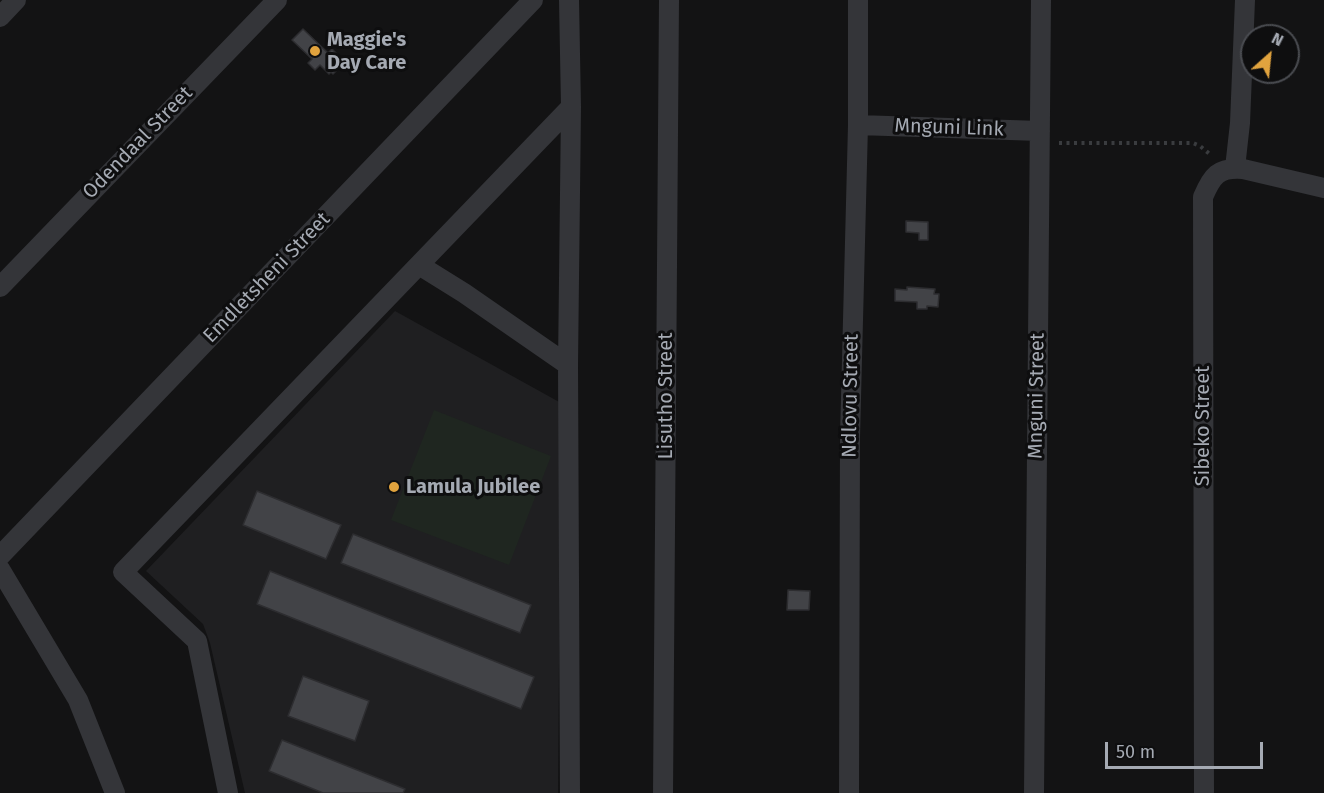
<!DOCTYPE html>
<html>
<head>
<meta charset="utf-8">
<style>
	body { margin:0 }
	#map { position:relative; width:1324px; height:793px; overflow:hidden; background:#131314; font-family:"Fira Sans",sans-serif }
	canvas { display:block }
	.north { position:absolute; left:1240px; top:24px; width:60px; height:60px; box-sizing:border-box; background:#0e0e0f; border:2px solid #4a4c51; border-radius:50%; rotate:27deg; font-size:16px; font-weight:700; line-height:24px; text-align:center; color:#a5aab3 }
	.north::after { content:''; display:block; margin:auto; width:21px; height:27px; background:#e1a33e; clip-path:polygon(50% 0,100% 100%,50% 72%,0 100%) }
	.scale { position:absolute; left:1105px; top:742px; width:158px; height:27px; box-sizing:border-box; border:3px solid #a5aab3; border-top:0; padding-left:8px; font-size:18px; line-height:21px; white-space:nowrap; color:#a5aab3; -webkit-text-stroke:4px #0e0e0f; paint-order:stroke }
</style>
</head>
<body>
<div id="map">
<canvas width="1324" height="793"></canvas>
<div class="north">N</div>
<div class="scale">50 m</div>
</div>
<script>
const g = document.querySelector('canvas').getContext('2d');
g.lineJoin = 'round';
function fillPath(path, color) { g.fillStyle = color; g.fill(path, 'evenodd'); }
function trace(path, color, width, dash) { g.strokeStyle = color; g.lineWidth = width; g.lineCap = dash ? 'butt' : 'round'; g.setLineDash(dash || []); g.stroke(path); }
function write(font, color, halo, rows, align = 'center') {
  g.font = font + ' "Fira Sans",sans-serif'; g.lineWidth = 6; g.setLineDash([]); g.textBaseline = 'middle'; g.strokeStyle = halo; g.fillStyle = color; for (const [text, x, y, turn = 0] of rows) {
    g.save(); g.translate(x, y); g.rotate((+turn || 0) * Math.PI / 180); g.textAlign = isNaN(turn) ? turn : align; if (halo) g.strokeText(text, 0, 0); g.fillText(text, 0, 0); g.restore();
  }
}
const built = new Path2D(`
	M395,311L561,403L558,793H245L210,643L203,624L146,571Z`);
const green = new Path2D(`
	M434,410L551,456L509,565L391,520Z`);
const building = new Path2D(`
	M303,29L328,53L332,49L345,62L333,74L331,72L329,74L320,65L315,70L308,63L312,59L292,40Z
	M906,221L928,222V240H919V233L906,232Z
	M907,287L935,289L934,294H939L938,307L927,306V309H917V302L895,301V289L907,290Z
	M257,491L341,525L326,559L243,525Z
	M353,534L531,605L520,633L341,563Z
	M270,571L534,677L521,709L257,604Z
	M788,590L810,591L809,610H787Z
	M303,676L369,701L355,741L288,716Z
	M282,740L405,789L403,793H323L269,771Z`);
const path = new Path2D(`
	M1059,143H1193L1200,146L1212,156`);
const minor = new Path2D(`
	M569,0L571,107L568,365L570,793
	M0,17L16,0
	M858,125L1040,131
	M1235,168L1240,123L1245,0
	M419,265L464,293L568,365
	M0,287L277,0
	M0,556L533,0
	M0,569L78,700L115,793
	M228,793L197,641L123,572L571,107
	M663,793L669,0
	M849,793L850,437L858,125V0
	M1034,793L1041,0
	M1204,793L1203,197C1212,176 1218,167 1243,169L1324,188`);
const markers = [
	[315,51,6,"#e1a33e"],
	[394,487,6,"#e1a33e"]
];
const poiNames = [
	["Maggie's",327,40],
	["Day Care",327,63],
	["Lamula Jubilee",406,487]
];
const streetNames = [
	["Mnguni Link",949,128,2],
	["Odendaal Street",138,143,-46],
	["Emdletsheni Street",267,278,-46],
	["Lisutho Street",666,396,-90],
	["Ndlovu Street",851,396,-89],
	["Mnguni Street",1037,396,-89],
	["Sibeko Street",1203,426,-90]
];
fillPath(built, '#1f1f21');
fillPath(green, '#1f2620');
fillPath(building, '#424347');
trace(building, '#2d2d30', 1.5);
trace(path, '#3a3c3f', 4, [3, 4.5]);
trace(minor, '#343539', 20);
for (const [x, y, r, color] of markers) { const dot = new Path2D(); dot.arc(x, y, r, 0, 2 * Math.PI); g.fillStyle = color; g.fill(dot); trace(dot, '#0e0e0f', 2); }
write('bold 20px', '#a5aab3', '#0e0e0f', poiNames, 'left');
write('20px', '#a5aab3', '#0e0e0f', streetNames);
</script>
</body>
</html>
